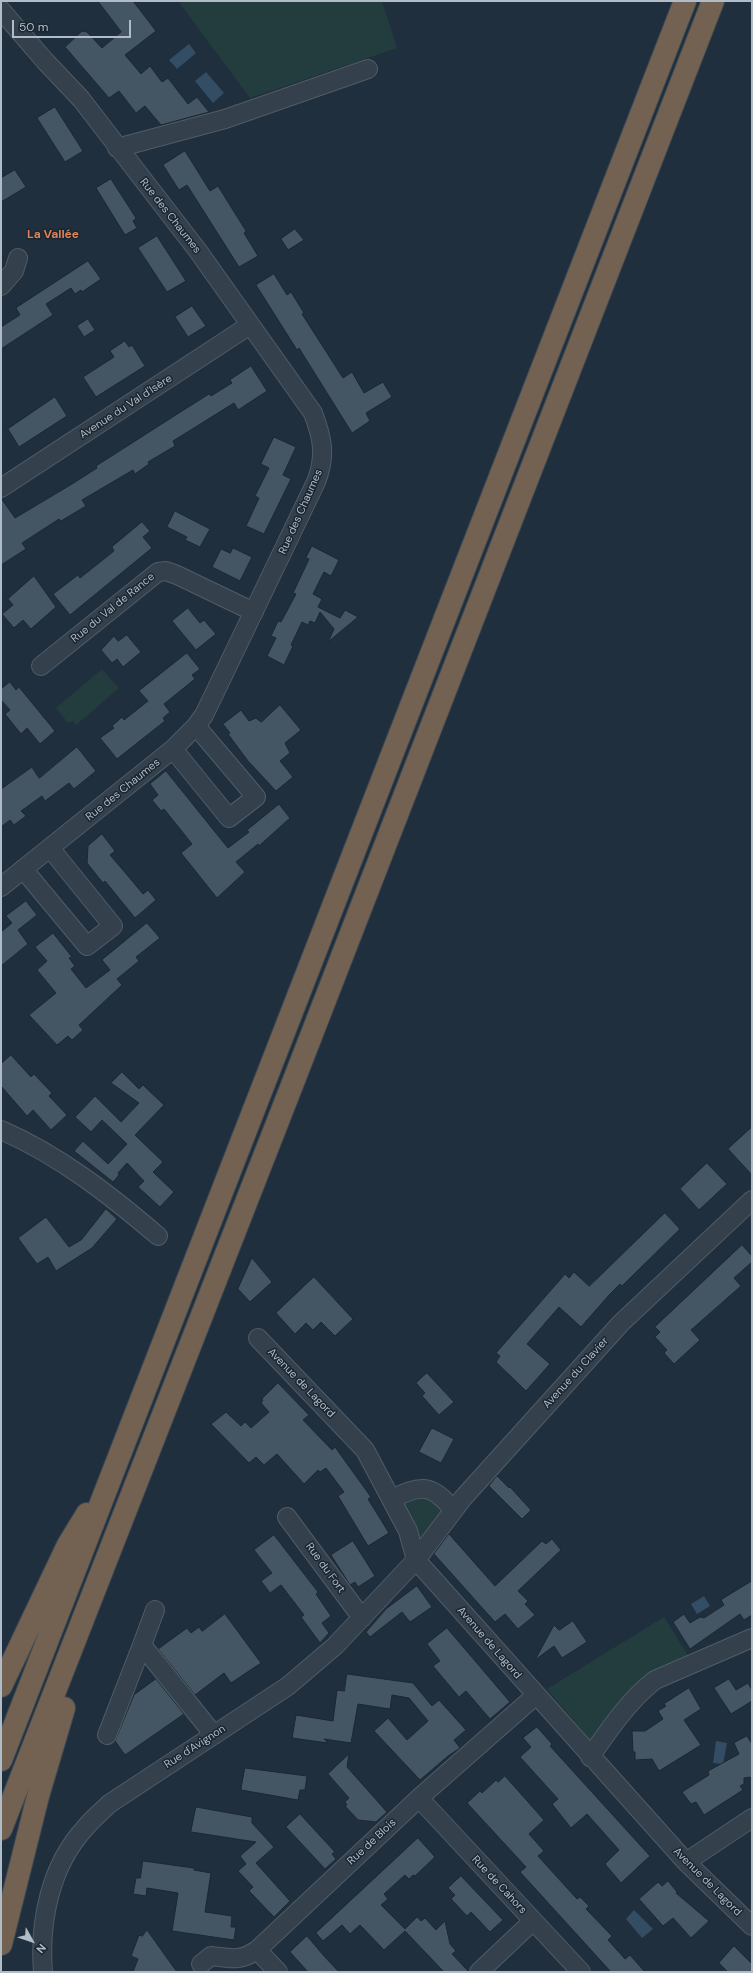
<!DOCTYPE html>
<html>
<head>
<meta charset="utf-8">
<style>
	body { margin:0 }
	#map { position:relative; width:753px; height:1973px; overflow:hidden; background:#202f3d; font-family:"DM Sans",sans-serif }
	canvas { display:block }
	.frame { position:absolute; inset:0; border:2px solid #b0bcc8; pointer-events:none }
	.north { position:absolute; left:12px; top:1921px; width:40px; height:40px; -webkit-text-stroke:3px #1a2631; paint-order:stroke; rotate:130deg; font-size:11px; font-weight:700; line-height:16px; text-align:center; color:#b0bcc8 }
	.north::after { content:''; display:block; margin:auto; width:14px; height:18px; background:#b0bcc8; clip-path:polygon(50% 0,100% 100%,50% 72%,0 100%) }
	.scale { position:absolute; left:12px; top:20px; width:119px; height:18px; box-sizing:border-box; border:2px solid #b0bcc8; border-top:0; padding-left:5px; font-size:12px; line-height:14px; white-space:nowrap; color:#b0bcc8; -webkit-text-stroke:3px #1a2631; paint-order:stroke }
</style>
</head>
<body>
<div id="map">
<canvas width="753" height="1973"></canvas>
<div class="frame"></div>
<div class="north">N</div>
<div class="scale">50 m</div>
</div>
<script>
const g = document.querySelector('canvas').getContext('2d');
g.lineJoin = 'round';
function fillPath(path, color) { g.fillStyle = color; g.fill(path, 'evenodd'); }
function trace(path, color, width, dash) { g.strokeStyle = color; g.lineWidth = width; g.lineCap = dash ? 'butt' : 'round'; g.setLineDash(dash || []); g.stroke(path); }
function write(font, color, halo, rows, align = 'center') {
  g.font = font + ' "DM Sans",sans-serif'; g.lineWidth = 3; g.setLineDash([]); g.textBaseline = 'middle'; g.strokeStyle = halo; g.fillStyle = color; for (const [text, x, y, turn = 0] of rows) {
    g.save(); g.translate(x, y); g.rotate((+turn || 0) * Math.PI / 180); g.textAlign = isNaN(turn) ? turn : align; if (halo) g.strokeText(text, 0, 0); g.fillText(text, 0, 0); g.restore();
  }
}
const green = new Path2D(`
	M178,1H382L397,48L250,98Z
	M102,669L119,688L76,725L73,721L68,723L56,708Z
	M418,1488L453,1510L416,1560L392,1499Z
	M664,1617L689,1657L592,1742L547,1689Z`);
const water = new Path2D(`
	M189,44L196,53L177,69L169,60Z
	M206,72L224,93L213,103L195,81Z
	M704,1596L710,1606L697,1614L691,1604Z
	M716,1741L727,1743L723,1764L713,1763Z
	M634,1910L653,1929L642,1938L626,1919Z`);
const building = new Path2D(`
	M98,1H133L156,31L125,55L141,74L150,66L162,82L168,78L188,104L197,97L209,112L161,125L145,106L136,113L119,91L109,98L65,47L82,31L87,32L102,48L121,32Z
	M55,107L83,151L65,162L37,118Z
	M185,151L210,191L218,186L246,231L244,233L258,256L239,267L187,185L179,190L163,165Z
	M15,170L26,187L1,202V178Z
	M111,179L136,218L133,221L137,228L125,235L96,188Z
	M295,229L304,240L288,250L281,239Z
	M157,236L186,281L167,292L138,248Z
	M88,261L101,279L82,292L81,290L75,294L71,288L46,304L53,315L1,349V327L20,315L16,308Z
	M274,274L287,295L291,292L304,313L302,314L343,378L352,372L364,393L383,382L392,397L366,413L370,421L352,433L299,348L297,350L256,285Z
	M192,306L206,326L188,337L175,317Z
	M88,319L95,330L84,337L77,326Z
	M125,341L129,347L132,345L145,366L96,397L83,377L114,357L110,351Z
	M251,366L267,391L238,410L234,403L173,441L175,446L148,462L149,464L135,474L133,470L82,500L86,506L61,521L59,519L22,543L26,549L1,565V498L15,518L72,484L97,468L96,466L182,411L209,394L211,396L232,383L230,380Z
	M55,397L67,416L19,447L8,429Z
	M274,437L296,447L283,475L291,479L264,534L246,526L259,498L255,496L269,468L261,464Z
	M175,511L210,529L200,547L185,540L187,537L167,527Z
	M142,522L150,531L143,537L152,548L70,615L53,594L78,575L80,578L114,551L112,547Z
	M312,546L339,560L331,576L324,572L313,594L322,599L318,607L340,618L345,610L358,617L328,642L334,629L320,612L315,623L310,621L308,625L302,622L291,645L293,646L284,665L267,656L276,638L271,636L278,621L281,622L296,594L293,593L309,559L306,558Z
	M233,548L252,557L240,581L212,567L221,549L230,553Z
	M34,576L56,607L31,629L23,620L14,628L2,614L13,605L8,599Z
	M188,608L200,623L204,620L216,634L196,650L172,621Z
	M127,635L141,652L123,667L117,659L112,663L101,650L114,636L118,641Z
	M187,653L200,669L192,675L195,679L164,704L170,712L163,718L165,721L117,759L100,738L114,728L112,726L122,717L124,720L148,701L139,691Z
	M10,682L16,690L19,687L55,731L40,744L27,728L21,734L5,714L10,710L1,700V689Z
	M280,705L301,730L285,743L290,753L280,761L293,777L276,791L248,761L228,734L230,733L223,724L241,710L249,721L256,718L261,722Z
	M77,747L96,771L74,789L69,783L45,801L42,796L21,811L26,816L14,825L10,820L1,827V789L32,767L39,778Z
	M166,771L228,848L249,832L247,830L279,804L290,818L259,846L258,844L236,862L245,872L217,898L181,853L192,844L164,809L161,811L152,800L158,795L150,784Z
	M102,834L115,851L110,855L128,876L143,894L148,890L156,900L135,918L105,881L103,883L87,863L88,846Z
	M26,901L37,915L18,930L28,944L1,966V932L12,923L6,916Z
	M147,923L160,938L136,957L139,961L117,979L122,985L79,1025L83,1030L72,1040L68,1036L57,1045L29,1015L56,993L37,970L47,961L35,947L53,933L72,957L69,958L75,966L71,969L86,988L110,970L102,960Z
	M11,1055L31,1077L34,1074L52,1093L49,1096L67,1115L51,1130L33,1110L27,1116L1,1086V1064Z
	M122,1072L139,1089L143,1085L164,1105L135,1135L163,1162L153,1172L174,1192L160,1207L138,1187L144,1181L127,1163L118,1173L119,1175L113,1182L74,1151L83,1141L108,1164L127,1144L102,1120L91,1132L75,1117L95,1096L121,1122L139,1103L111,1083Z
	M752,1127V1175L728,1149Z
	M707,1163L727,1184L699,1210L680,1189Z
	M106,1209L117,1219L92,1248L56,1271L48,1257L37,1264L18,1238L46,1217L69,1247L81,1240Z
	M665,1213L680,1229L622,1286L620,1284L610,1294L581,1327L559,1307L527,1344L550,1364L526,1391L496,1362L500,1356L496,1353L565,1274L569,1278L574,1272L589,1286Z
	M742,1245L752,1256V1262L734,1278L741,1286L691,1330L700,1340L674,1364L664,1353L667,1350L655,1337L660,1332L655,1327Z
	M252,1258L272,1282L250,1302L238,1289Z
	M314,1277L353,1319L335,1336L321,1322L313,1330L306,1323L295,1334L276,1313Z
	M427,1373L454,1402L439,1415L422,1396L425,1393L416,1383Z
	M278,1383L309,1415L303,1420L332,1450L335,1447L371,1497L368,1499L389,1533L368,1546L338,1496L344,1492L326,1468L320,1472L318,1470L304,1484L277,1454L264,1465L256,1457L249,1463L211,1424L226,1412L241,1426L245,1422L251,1428L269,1412L261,1403L263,1400L262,1399Z
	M432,1428L454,1439L441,1463L419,1452Z
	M497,1476L509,1488L510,1487L531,1510L522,1519L489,1486Z
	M449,1534L495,1586L542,1541L546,1544L552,1539L561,1550L518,1591L528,1601L525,1604L535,1615L518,1629L505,1614L495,1622L434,1554Z
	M274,1535L318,1592L316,1594L331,1616L322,1623L329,1633L320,1643L301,1617L304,1615L281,1585L270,1593L261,1581L272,1573L254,1550Z
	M353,1541L375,1576L358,1587L355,1582L350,1585L331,1555Z
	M752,1581V1615L744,1620L740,1614L690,1649L673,1622L684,1614L690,1623L700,1617L704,1618L724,1605L721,1600Z
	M417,1586L432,1607L410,1622L402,1612L370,1637L366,1632L386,1609Z
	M225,1614L261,1663L231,1683L224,1673L195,1695L158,1649L187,1628L191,1633L199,1627L202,1631Z
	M573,1621L587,1642L562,1658L554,1646L535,1660L554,1625L559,1630Z
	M447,1628L510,1702L490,1719L466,1691L459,1697L433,1666L440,1661L427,1644Z
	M347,1674L413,1683L432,1706L439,1700L466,1730L454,1740L460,1748L448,1756L420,1780L374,1731L388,1718L407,1740L428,1721L409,1698L392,1695L390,1709L358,1704L351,1743L324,1739L328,1743L292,1738L296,1715L333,1721L337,1690L344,1691Z
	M156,1679L184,1714L125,1755L115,1741L134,1695Z
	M729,1679L736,1690L748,1683L752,1690V1701L731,1714L714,1688Z
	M689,1688L701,1709L684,1720L701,1745L659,1771L652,1759L635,1760V1752H633L632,1731H645L663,1719L658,1711L666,1706L664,1704Z
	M537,1727L552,1744L550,1746L650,1856L621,1883L605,1864L619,1850L587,1814L571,1828L552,1804L558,1799L520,1757L531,1747L523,1738Z
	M747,1736L752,1744V1782L750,1777L744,1778V1784L740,1786L743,1790L704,1815L696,1802L691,1804L682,1792L709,1775L708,1771L739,1754L734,1743Z
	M349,1754L347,1767L387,1812L376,1822L358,1820L345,1806L347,1805L345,1802L349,1798L328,1774Z
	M245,1768L307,1776L305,1790H300L298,1800L241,1790Z
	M505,1776L544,1820L529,1834L544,1851L538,1856L577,1899L580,1897L589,1906L586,1909L612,1936L608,1940L625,1959L630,1955L645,1972H611L520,1872L526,1867L467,1803L480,1791L482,1793L496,1780L498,1782Z
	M196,1807L252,1817V1823L274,1847L256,1863L290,1901L274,1917L249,1891L253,1887L238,1871L246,1864L240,1856L256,1842L191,1832Z
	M300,1814L335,1852L332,1854L336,1859L325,1869L286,1827Z
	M418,1838L435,1857L415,1876L413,1875L409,1879L405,1875L384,1894L388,1899L381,1905L405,1929L417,1917L421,1921L425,1918L436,1930L445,1921L450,1944L456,1951L452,1954L469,1972H444L405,1931L384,1950L360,1925L350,1934L342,1925L323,1941L316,1933Z
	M143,1861L194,1868V1870L211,1873L205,1912L232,1916L231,1927H236L234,1940L172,1931L178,1893L147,1888L146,1896L133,1894L136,1878H140Z
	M461,1876L503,1920L490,1932L471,1912L467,1916L451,1899L455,1895L448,1888Z
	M668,1881L677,1892L676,1893L709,1921L691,1938L673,1918L663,1926L639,1899L658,1882L662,1886Z
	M147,1930L177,1972H133L138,1959L131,1956L139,1935L142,1936Z
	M307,1936L324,1956L339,1972H308L290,1952Z
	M734,1946L752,1964V1972H728L719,1963Z`);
const minor = new Path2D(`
	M1,10L45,61L81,99L198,251L313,413C323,439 326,456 316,482L204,715L196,726L173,749L1,887
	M117,148L225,119L368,69
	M1,286L14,271L18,258
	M1,488L250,325
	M41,666L158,572L166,571L177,575L254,612
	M173,749L229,818L256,797L196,726
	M23,869L87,946L113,926L50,848
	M1,1130C59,1155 110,1195 158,1236
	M258,1338L365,1450L408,1531L416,1560L686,1862L752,1926
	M392,1499C420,1484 433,1484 453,1510
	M287,1517L362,1618
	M142,1645L155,1610
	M107,1735L142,1645L214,1735
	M590,1757C609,1730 629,1700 655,1680L752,1638
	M419,1798L581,1972
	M686,1862L752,1818
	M257,1950L278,1972
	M201,1964L211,1956C230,1958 240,1962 257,1950L419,1798L535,1696
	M43,1972C39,1922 50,1866 85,1828C92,1819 101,1812 109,1804L288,1686L335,1646L416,1560L463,1498L621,1323L752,1200
	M479,1972L533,1921`);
const highway = new Path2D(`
	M1,1686L68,1545L87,1514
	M1,1760L685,1
	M1,1829C242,1221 474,610 713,1
	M1,1944L38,1796L64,1708`);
const streetNames = [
	["Rue des Chaumes",170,216,52],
	["Avenue du Val d'Isère",126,407,-33],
	["Rue des Chaumes",301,512,-66],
	["Rue du Val de Rance",113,608,-39],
	["Rue des Chaumes",123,790,-39],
	["Avenue du Clavier",576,1373,-48],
	["Avenue de Lagord",301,1383,46],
	["Rue du Fort",325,1568,54],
	["Avenue de Lagord",489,1643,49],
	["Rue d'Avignon",195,1747,-33],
	["Rue de Blois",372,1842,-43],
	["Avenue de Lagord",707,1882,45],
	["Rue de Cahors",499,1885,47]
];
const neighbourhoodNames = [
	["La Vallée",53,235]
];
fillPath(green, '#233d3e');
fillPath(water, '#334d65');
fillPath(building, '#445563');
trace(building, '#1c2833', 1);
trace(minor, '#505c67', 20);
trace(highway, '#3d4954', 24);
trace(minor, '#34414d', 18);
trace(highway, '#736251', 22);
write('11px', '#b0bcc8', '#1a2631', streetNames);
write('bold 12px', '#dc8457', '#1a2631', neighbourhoodNames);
</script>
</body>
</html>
